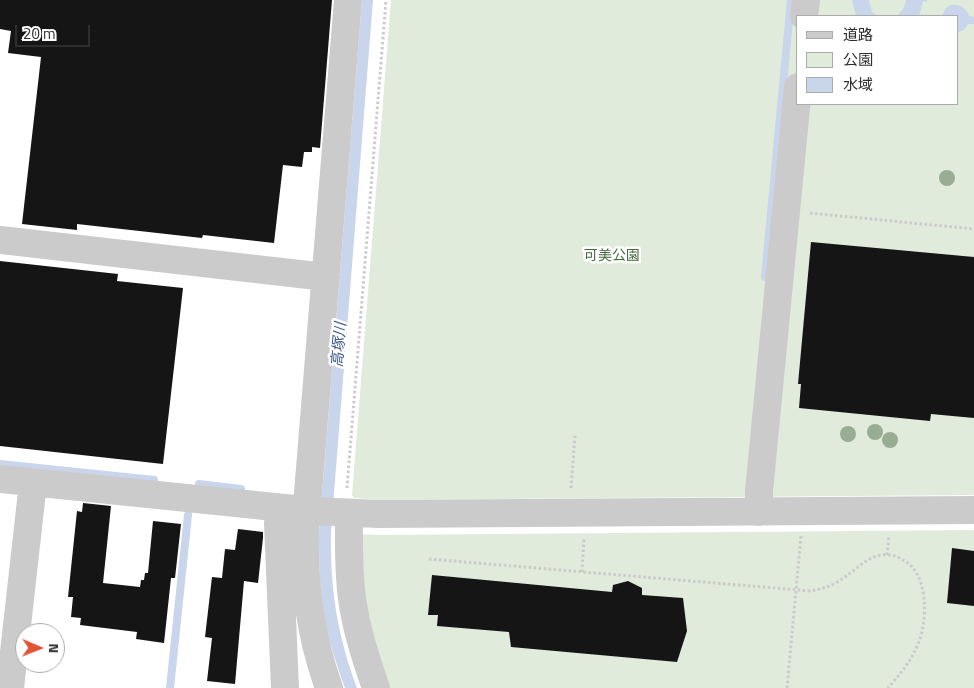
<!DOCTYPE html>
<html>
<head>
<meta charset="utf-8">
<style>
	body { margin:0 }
	#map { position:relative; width:974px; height:688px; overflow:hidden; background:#fff; font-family:"Titillium Web","Noto Sans JP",sans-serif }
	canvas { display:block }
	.legend { position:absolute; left:796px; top:15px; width:162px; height:90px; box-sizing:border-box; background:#fff; border:1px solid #ababab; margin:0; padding:6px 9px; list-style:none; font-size:15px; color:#2e2e2e }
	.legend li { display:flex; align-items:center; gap:10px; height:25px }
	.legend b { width:25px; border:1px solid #ababab }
	.north { position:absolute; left:15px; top:623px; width:50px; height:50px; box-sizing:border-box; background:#fff; border:1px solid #ababab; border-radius:50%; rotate:91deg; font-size:14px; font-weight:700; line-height:20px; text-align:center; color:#2e2e2e }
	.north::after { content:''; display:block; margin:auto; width:18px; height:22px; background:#e25534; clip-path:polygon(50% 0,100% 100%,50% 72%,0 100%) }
	.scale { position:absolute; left:15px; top:25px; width:75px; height:22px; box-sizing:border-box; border:2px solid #2e2e2e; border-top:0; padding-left:6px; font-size:15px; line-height:18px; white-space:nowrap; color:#2e2e2e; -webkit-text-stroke:4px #fff; paint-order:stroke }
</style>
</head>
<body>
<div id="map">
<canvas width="974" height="688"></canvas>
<ul class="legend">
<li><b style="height:6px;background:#cbcbcb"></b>道路</li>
<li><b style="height:14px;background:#e0ebdc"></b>公園</li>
<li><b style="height:14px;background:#c9d5eb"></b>水域</li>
</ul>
<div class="north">N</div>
<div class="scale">20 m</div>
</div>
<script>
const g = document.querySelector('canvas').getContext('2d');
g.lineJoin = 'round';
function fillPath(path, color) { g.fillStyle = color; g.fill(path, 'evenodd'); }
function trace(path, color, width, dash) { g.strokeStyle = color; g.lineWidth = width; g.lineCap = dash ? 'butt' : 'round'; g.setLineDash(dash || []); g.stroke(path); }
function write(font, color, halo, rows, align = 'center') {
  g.font = font + ' "Titillium Web","Noto Sans JP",sans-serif'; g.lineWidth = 5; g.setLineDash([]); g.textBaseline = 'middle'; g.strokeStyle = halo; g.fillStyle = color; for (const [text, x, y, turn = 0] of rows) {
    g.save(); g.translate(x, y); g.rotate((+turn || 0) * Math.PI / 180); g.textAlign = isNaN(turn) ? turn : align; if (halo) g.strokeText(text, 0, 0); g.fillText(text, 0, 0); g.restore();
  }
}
const green = new Path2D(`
	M391,0H974V495L379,500L354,498L352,495ZM798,16H958V104H798Z
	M974,530V688H384L366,632L357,534L379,535Z`);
const water = new Path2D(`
	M362,0H373L331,531C330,589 337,634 357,688H345C335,660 325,631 322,601C319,578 319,554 319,531Z
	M852,0H869L872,12L877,16H856Z
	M906,0H927V2L923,1L919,16H897L904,8Z
	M951,5C960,4 966,8 969,16L974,17V24H968L964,30L958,32V16H942L946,8Z`);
const stream = new Path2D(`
	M765,277L791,0
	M0,464L154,480
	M199,484L241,489
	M170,688L188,515`);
const building = new Path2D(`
	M0,0H332L320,148L312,147V152H304L302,167L283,165L274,243L203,235L202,238L77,224V230L22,224L41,57L8,53L11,31L0,29Z
	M811,242L974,257V418L931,414L930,421L799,408L801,384H798Z
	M0,261L118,274L117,281L183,288L163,464L0,446Z
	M83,503L111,506L103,583L140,587L141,580H144L145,573H148L153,521L181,524L175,578H171L164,643L136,639L137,632L80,625L81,618L71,617L73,597H68L77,511L82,512Z
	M238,529L263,532V538L258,583L244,581L235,684L207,681L212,638L205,637L212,577L222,578L225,549L235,550Z
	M952,548L974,551V606L947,603Z
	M432,575L612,592L613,585L628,581L642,588V595L683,598L687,631L677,662L511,647L509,632L437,626L438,615H428Z`);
const path = new Path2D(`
	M810,213L974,229
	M347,488L386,0
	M571,488L575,436
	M887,555L889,535
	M429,559L810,591C822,589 832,586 842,579C855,571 865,558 881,555C889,554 897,556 903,560C929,573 928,621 918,644C911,662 900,674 888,688
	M582,572L584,538
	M787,688L801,536`);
const minor = new Path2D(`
	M804,16L806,0
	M0,240L326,277
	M0,479L314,511L379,514L974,510
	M279,508L278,523L285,688
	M759,512V491L798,87
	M349,513C349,541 348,570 352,598C356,629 366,659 376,688
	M10,688L33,483
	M329,688C310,635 304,586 305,530L348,0`);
const trees = [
	[947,178],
	[875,432],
	[848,434],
	[890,440]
];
const parkNames = [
	["可美公園",612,257]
];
const waterNames = [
	["高塚川",340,345,-85]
];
fillPath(green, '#e0ebdc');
fillPath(water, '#c9d5eb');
trace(stream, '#c9d5eb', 8);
fillPath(building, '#151515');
trace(path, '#cbcbcb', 3, [2.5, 2.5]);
trace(minor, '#cbcbcb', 28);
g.fillStyle = '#99ac94';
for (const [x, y] of trees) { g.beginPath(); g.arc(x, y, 8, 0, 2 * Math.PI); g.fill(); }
write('14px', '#46693c', '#fff', parkNames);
write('italic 15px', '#3e5a8f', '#fff', waterNames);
</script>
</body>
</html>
